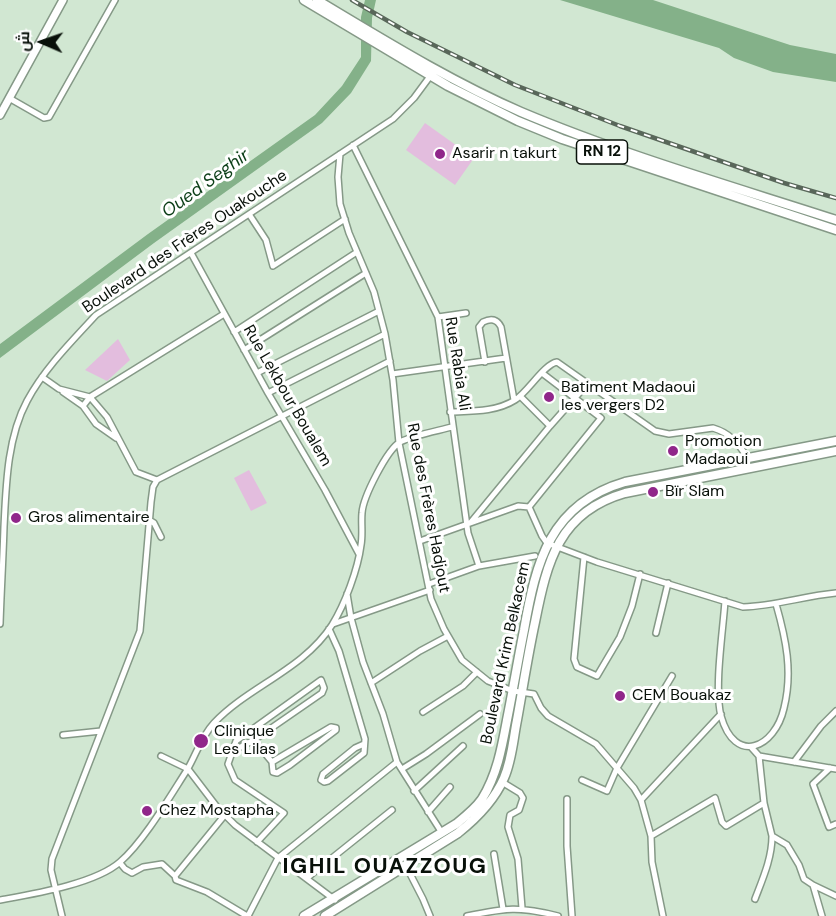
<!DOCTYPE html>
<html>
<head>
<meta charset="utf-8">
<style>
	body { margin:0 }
	#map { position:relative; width:836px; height:916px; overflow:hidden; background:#d1e7d2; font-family:"DM Sans",Cairo,sans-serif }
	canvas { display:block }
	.north { position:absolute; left:12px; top:12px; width:60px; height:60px; -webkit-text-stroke:4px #fff; paint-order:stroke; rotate:272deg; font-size:16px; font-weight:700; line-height:24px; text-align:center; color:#081009 }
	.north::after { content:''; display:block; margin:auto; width:21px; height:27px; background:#081009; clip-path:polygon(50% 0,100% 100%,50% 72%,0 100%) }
</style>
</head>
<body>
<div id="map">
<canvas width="836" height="916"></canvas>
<div class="north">ش</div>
</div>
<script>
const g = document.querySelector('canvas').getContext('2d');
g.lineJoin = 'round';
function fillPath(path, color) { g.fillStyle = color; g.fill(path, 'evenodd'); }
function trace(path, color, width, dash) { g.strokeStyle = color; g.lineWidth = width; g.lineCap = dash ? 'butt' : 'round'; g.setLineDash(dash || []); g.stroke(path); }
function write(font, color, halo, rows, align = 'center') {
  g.font = font + ' "DM Sans",sans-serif'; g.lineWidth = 6; g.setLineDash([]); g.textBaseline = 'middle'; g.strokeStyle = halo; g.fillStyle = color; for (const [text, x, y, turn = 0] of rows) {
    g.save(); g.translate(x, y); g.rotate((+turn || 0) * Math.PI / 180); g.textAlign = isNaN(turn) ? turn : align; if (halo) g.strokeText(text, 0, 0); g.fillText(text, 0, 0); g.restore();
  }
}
const green = new Path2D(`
	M425,123L474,158L455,185L406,150Z
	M118,339L130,360L107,381L85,370Z
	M249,470L267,503L251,511L234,478Z`);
const water = new Path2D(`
	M365,0H376L372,18L371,61L351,93L322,123L154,243L0,358V344L148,234L315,115L342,86L361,57V17Z
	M560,0H653L790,45L836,54V82L773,72L734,58L719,48Z`);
const minor = new Path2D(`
	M9,98L44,118L49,117L115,0
	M353,145L438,317L468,533L479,566
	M340,154L338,177L340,204L349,233L374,292L385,334L393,380L399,443L431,599L444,629L462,660L488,681L513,691L534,694L541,708L548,716L596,744L634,788L641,800L651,836L652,862L663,916
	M249,214L266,240L273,266L345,219
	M191,253L268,393L325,490L359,554
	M438,317L466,313
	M234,332L357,252
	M244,350L366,273
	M485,362L479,327L483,322C491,318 497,319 501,327L514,400
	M257,373L379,311
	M392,374L506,358
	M42,377L59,389L90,397L107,417L136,472L157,480
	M63,392L83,406L96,424L116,438
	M268,393L385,334
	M520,396L550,426
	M83,406L90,397L224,314
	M450,412C472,411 496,412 515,400C528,392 544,364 557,362L655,431L669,434L713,428C730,433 738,443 747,457
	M529,507L601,418L542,373
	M149,520L154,523L161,537
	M471,522L550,426L588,383
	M420,541L518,506L529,507L542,536L547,543L597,562L743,607C775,606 804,596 836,593
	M584,557L574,659L577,667L597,676L620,637L632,606L640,574
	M429,584L479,566L535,556
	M347,594L351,618L363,662L383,714L397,762L442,833
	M725,601C723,631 714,688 721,716C735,766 775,748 784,708C793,672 786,639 776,604
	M0,624C1,592 3,560 4,527C6,487 7,438 27,401C44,369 71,342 96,315L393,119L414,98L431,75
	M333,624L430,590
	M329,629L339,651L365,739L364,753L328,781L324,782L321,780L323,774L355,748L364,744
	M656,633L668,583
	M371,683L420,651L448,636
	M423,712L463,686L477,672
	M63,735L101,731
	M254,740L272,762L273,772L277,773L290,765L336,730V728L331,727L272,762
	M751,747L759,756L836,769
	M235,750L254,740L322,693L324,688L321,680L236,741L228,764L235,780L284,813L257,842
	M161,756L188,769L217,807L235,825L335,900
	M759,756L764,803L772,836L787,845L799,865L804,879L813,885L822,916
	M794,762L821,726L836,711
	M830,768L813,784L829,827L836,824
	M402,769L426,754L480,714
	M582,780L607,791L617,768L672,676
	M502,782L520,793L523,798L519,810L510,815L508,827L518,859L522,908
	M414,791L463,746
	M567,799V846L572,916
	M641,800L721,714
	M428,812L450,787
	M651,836L715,798L722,822L726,826L764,803
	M494,854L503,909
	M120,863L125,869L132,873L143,867L162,864L175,876L176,880L207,892L247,916
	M405,864L423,899L430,916
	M175,876L224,816
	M307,878L392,810
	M813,885L836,896
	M755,899C763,878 772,858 772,836
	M0,900C33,894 95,884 120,862C144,841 169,798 187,770C196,755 201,737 214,723C249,686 303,670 332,625C345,604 358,569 361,545C363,534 361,523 362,513C363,497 387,450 400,442C414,435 437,431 452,427
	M62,916L51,870L52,859L140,631L151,502L153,487L157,480L390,361
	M248,916L278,858L397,762
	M467,916C506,908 519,906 558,916`);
const tertiary = new Path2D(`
	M0,115L63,0`);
const primary = new Path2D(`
	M304,916L456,824C466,816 475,809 482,799C497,775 502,747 507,720C513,690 518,660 524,630C536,562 550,504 625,482L836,441
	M325,916L458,833C477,818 494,801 504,778C512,760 513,740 517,720C523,687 528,654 535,622C547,561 559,512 625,493L836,451`);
const trunk = new Path2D(`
	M304,0L448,86L518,121L562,139L836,230
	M317,0C384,40 450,81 521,112C623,155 731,186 836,220`);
const rail = new Path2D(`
	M352,0L407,32L515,85L620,126L784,183L836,198`);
const markers = [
	[440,154,6,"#90268a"],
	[549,397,6,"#90268a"],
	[673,451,6,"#90268a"],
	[653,492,6,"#90268a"],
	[16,518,6,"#90268a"],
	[620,696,6,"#90268a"],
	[201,741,8,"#90268a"],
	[147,811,6,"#90268a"]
];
const shields = [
	[602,152,51]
];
const shieldNames = [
	["RN 12",602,152]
];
const poiNames = [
	["Asarir n takurt",452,154],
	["Batiment Madaoui",561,388],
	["les vergers D2",561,406],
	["Promotion",685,442],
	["Madaoui",685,460],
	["Bïr Slam",665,492],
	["Gros alimentaire",28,518],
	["CEM Bouakaz",632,696],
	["Clinique",214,732],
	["Les Lilas",214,750],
	["Chez Mostapha",159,811]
];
const streetNames = [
	["Boulevard des Frères Ouakouche",185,242,-34],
	["Rue Rabia Ali",457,364,81],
	["Rue Lekbour Boualem",287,396,60],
	["Rue des Frères Hadjout",428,508,79],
	["Boulevard Krim Belkacem",506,653,-78]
];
const waterNames = [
	["Oued Seghir",206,184,-36]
];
const districtNames = [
	["IGHIL OUAZZOUG",385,867]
];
fillPath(green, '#e3bdde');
fillPath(water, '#84b189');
trace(minor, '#859987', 8);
trace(tertiary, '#859987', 10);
trace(primary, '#859987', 11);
trace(trunk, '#859987', 11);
trace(minor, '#fff', 5);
trace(tertiary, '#fff', 7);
trace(primary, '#fff', 8);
trace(trunk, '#fff', 8);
trace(rail, '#59675a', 4.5);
trace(rail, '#fff', 2, [7]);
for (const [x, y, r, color] of markers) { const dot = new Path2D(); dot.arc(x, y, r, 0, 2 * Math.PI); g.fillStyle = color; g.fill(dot); trace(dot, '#fff', 2); }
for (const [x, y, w] of shields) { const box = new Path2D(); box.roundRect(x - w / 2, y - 12, w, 24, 4.5); g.fillStyle = '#fff'; g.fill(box); trace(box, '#081009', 1.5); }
write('bold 15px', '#081009', null, shieldNames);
write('16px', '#081009', '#fff', poiNames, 'left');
write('16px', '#081009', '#fff', streetNames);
write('italic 18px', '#0b3e17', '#fff', waterNames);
g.letterSpacing = '1.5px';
write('bold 22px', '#081009', '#fff', districtNames);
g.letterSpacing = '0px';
</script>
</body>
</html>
